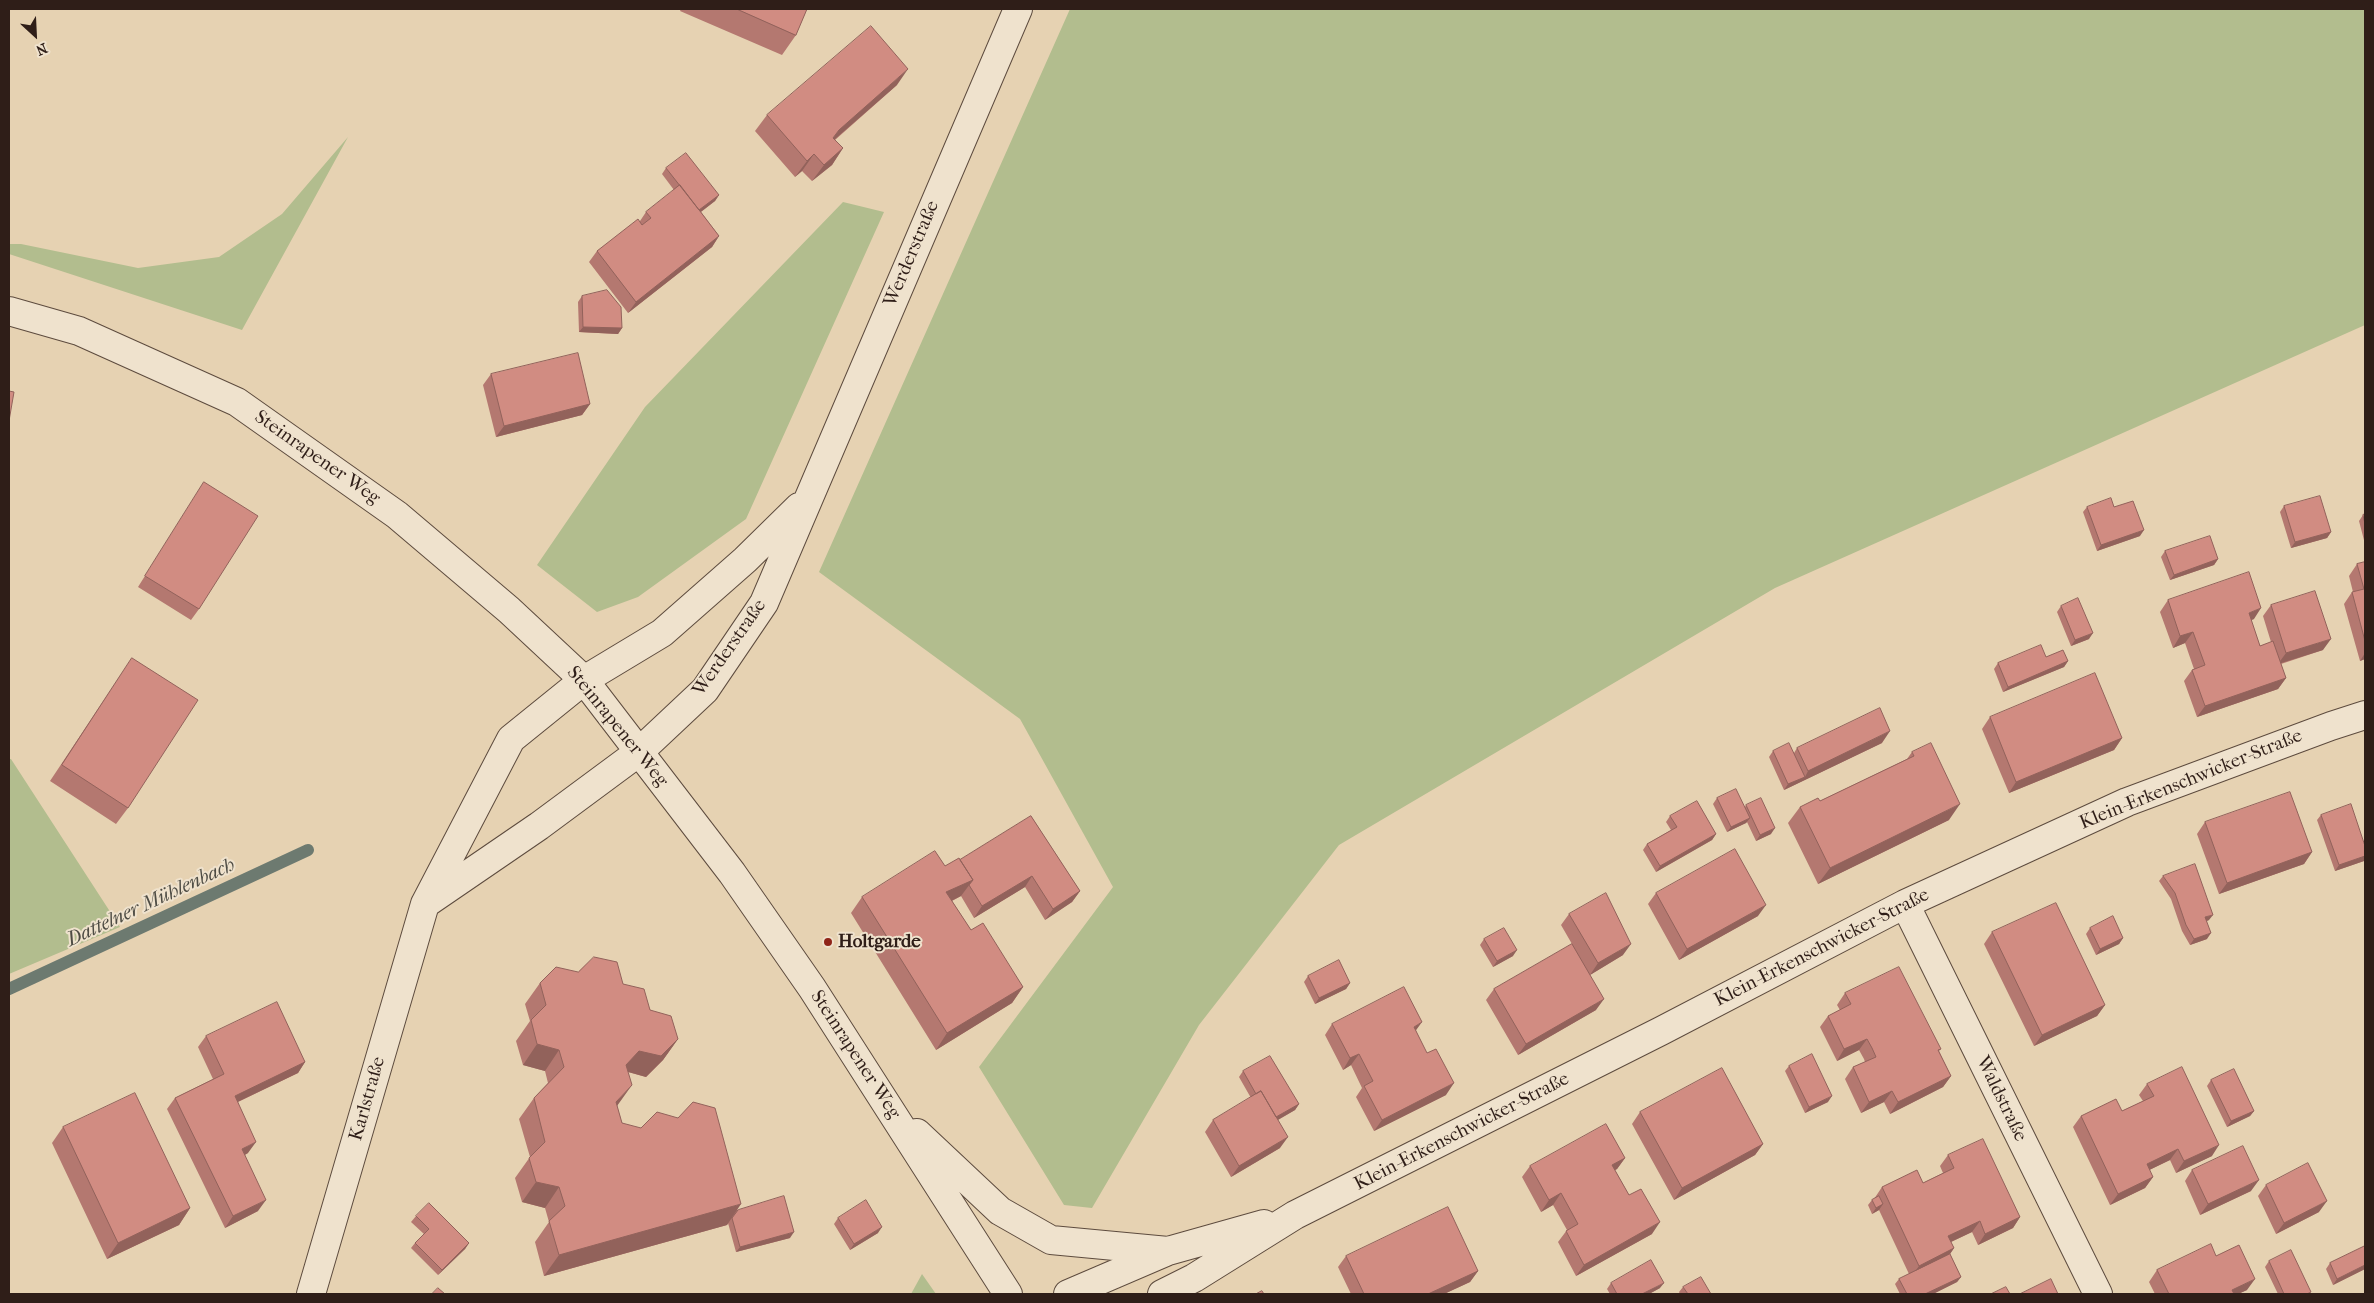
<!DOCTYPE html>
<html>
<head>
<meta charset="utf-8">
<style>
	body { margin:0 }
	#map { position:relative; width:2374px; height:1303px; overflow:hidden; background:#e6d2b2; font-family:"IM FELL French Canon",serif }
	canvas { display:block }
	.frame { position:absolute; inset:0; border:10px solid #2f1e18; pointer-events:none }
	.north { position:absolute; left:10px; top:10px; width:50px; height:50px; -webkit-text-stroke:4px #efe2cd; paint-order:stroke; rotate:155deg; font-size:14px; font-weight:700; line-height:20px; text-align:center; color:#2f1e18 }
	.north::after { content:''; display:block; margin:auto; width:18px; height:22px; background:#2f1e18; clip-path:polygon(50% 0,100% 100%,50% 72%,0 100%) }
</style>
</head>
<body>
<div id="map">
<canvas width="2374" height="1303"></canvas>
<div class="frame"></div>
<div class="north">N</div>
</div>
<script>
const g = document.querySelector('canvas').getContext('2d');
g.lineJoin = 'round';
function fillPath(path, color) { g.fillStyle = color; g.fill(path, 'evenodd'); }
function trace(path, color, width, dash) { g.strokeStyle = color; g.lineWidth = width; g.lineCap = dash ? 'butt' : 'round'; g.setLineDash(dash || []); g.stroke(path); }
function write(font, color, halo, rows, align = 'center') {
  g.font = font + ' "IM FELL French Canon",serif'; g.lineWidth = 4; g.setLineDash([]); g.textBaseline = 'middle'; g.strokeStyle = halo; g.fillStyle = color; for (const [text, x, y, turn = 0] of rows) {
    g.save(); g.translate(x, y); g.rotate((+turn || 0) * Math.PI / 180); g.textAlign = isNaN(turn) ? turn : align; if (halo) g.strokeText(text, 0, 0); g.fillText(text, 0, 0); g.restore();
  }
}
const green = new Path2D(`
	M1070,9H2365V325L1775,588L1339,845L1199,1025L1092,1208L1064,1205L979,1067L1113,887L1020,719L819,572Z
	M348,137L242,330L9,254V244H21L138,268L219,257L282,214Z
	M843,202L884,212L746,519L638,597L597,612L537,565L645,407Z
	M9,759H11L120,927L9,974Z
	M922,1274L936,1294H911Z`);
const stream = new Path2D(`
	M9,989L308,850`);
const minor = new Path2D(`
	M9,311L79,331L237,402L397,515L509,610L584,680L732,873L812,988L1008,1294
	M425,904L539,826L639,752L705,690L764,603L1018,9
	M1905,904L2098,1294
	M917,1133L1000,1211L1051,1240L1168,1251L1264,1224
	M311,1294L425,904L511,739L584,680L662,633L745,560L799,507
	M1068,1294L1166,1252
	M1162,1294L1194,1278L1295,1215L1661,1031L1905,904L2127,802L2331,726L2365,715`);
const wall = new Path2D(`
	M681,9H807L796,35L782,55L680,11Z
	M897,85L835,140L843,148L832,165L812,181L802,171L795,177L755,131L767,115Z
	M666,168L719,195L715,201L701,212L719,236L712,247L628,313L589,262L597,251L640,221L646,212L674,190L662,174Z
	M582,296L622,328L618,334L579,332L578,302Z
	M491,374L590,404L582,415L496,437L483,385Z
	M204,482L199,609L191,620L138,587Z
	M2284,506L2331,532L2327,538L2291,548L2280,512Z
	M2087,507H2114L2140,536L2097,551L2083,512Z
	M2365,514V544L2359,521L2363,515Z
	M2165,551L2218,559L2214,565L2170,580L2161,557Z
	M2365,562V659L2360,661L2344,604L2352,592H2353L2349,576L2357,564Z
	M2168,600L2254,619L2251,620L2260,646L2271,642L2263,616L2271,605L2323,650L2281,664L2286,678L2278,689L2197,717L2184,681L2192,670L2194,669L2185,643L2173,648L2160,612Z
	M2061,606L2089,639L2071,646L2057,612Z
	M2046,657L2068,661L2064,667L2003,692L1994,669L1998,663Z
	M132,658L128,808L116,824L50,781Z
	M1990,717L2122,738L2114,750L2009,793L1982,729Z
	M1882,743L1784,790L1769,757L1773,751L1794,753L1797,748Z
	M1912,752L1949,820L1818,884L1788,823L1800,807L1820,801L1907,759Z
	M1717,798L1745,807L1746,805L1771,834L1756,841L1747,822L1746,823L1727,832L1713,804Z
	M2321,815L2365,846V859L2364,861L2335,871L2317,820Z
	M1031,816L1080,891L1072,902L1045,920L1025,887L974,918L961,896L952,901L971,930L1023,987L1012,1003L936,1050L851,913L862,897L945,866L960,860Z
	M1670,816L1716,834L1712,840L1656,872L1643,850L1647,844L1671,830L1666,822Z
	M2205,822L2312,852L2304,864L2219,894L2197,834Z
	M2163,876L2209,920L2207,921V939L2190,945L2182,931L2171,899L2159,881Z
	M1656,893L1758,916L1679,960L1648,904Z
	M1569,914L1623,955L1590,975L1596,1010L1518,1055L1486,1000L1494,989L1572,944L1561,925Z
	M2090,928L2123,938L2119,944L2096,955L2086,934Z
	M1992,932L2105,1005L2097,1016L2034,1046L1984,944Z
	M1484,939L1513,956L1493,967L1480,945Z
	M1308,976L1350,983L1346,989L1315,1004L1304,982Z
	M540,983L623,984L650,1010L678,1039L663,1060L646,1077L628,1072L617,1106L622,1123L738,1210L790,1238L736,1252L728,1223L727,1225L544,1276L535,1242L549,1222L545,1208L522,1202L515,1178L530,1157L519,1119L534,1098L548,1083L545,1071L523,1065L516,1041L530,1021L525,1004Z
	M1845,993L1941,1049L1939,1051L1951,1076L1943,1087L1890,1114L1884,1102L1861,1113L1845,1079L1853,1067L1865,1062L1864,1059L1859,1050L1837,1061L1820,1027L1828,1016L1840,1010L1837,1005Z
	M1332,1024L1416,1031L1446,1095L1374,1131L1356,1097L1362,1088L1351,1065L1343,1070L1325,1035Z
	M206,1036L305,1062L298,1073L238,1102L248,1153L245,1155L258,1211L225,1228L167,1109L175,1098L213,1079L198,1047Z
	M1789,1066L1828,1102L1805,1113L1785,1071Z
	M1243,1071L1299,1104L1295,1110L1278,1120L1280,1148L1231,1177L1205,1132L1213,1120L1251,1098L1239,1077Z
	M2211,1080L2254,1111L2250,1116L2227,1127L2207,1086Z
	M2147,1084L2212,1156L2176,1173L2170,1160L2149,1170L2153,1177L2145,1188L2110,1205L2073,1127L2081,1116L2122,1111L2143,1101L2139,1095Z
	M1640,1112L1763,1144L1755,1155L1674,1200L1632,1124Z
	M63,1127L190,1208L179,1225L107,1259L52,1143Z
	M1948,1155L2020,1217L2013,1228L1978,1245L1972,1232L1951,1242L1954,1248L1950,1254L1961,1277L1957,1282L1933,1294H1900L1895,1284L1899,1279L1909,1274L1879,1210L1872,1214L1868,1205L1872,1200L1874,1199L1882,1187L1923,1183L1943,1173L1940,1166Z
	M1625,1158L1617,1169L1615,1170L1629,1195L1652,1234L1576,1276L1558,1242L1567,1230L1553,1205L1541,1212L1522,1177L1530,1166Z
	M2192,1170L2251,1191L2200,1215L2185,1181Z
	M2266,1185L2319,1212L2276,1234L2258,1196Z
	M416,1216L469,1243L465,1249L438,1275L411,1248L415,1243L424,1234L411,1222Z
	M838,1218L878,1233L850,1250L834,1224Z
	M2365,1246V1269L2333,1285L2326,1269L2330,1263Z
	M1346,1256L1478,1271L1470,1282L1444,1294H1351L1338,1267Z
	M2216,1256L2247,1290L2238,1294H2155L2149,1282L2157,1270Z
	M2269,1261L2310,1294H2278L2265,1267Z
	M1611,1283L1660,1288L1649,1294H1610L1607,1289Z
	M1683,1287L1711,1294H1680L1679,1292Z`);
const shadedWall = new Path2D(`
	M908,69L897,85L827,146L822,154L839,130Z
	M843,148L832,165L812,181L824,165Z
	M814,154L802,171L795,177L807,161Z
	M719,195L715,201L690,220L694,214Z
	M719,236L712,247L628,313L636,302Z
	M583,327L622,328L618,334L579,332Z
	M590,404L582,415L496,437L504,426Z
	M2144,530L2140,536L2097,551L2101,545Z
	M2331,532L2327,538L2291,548L2295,542Z
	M2218,559L2214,565L2170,580L2174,575Z
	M2261,608L2254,619L2241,624L2249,613Z
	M2193,632L2185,643L2173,648L2180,636Z
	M2093,633L2089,639L2071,646L2075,640Z
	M2331,639L2323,650L2278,664L2286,653Z
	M2365,653V659L2360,661Z
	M2068,661L2064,667L2003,692L2008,687Z
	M2286,678L2278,689L2197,717L2205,706Z
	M1890,731L1882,743L1784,790L1788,784L1805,777L1808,771Z
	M2122,738L2114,750L2009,793L2016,782Z
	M1960,804L1949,820L1818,884L1830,868Z
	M1750,818L1746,823L1727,832L1731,827Z
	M1775,828L1771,834L1756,841L1760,835Z
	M1716,834L1712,840L1656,872L1660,866Z
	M2312,852L2304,864L2219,894L2227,883Z
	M2365,856V859L2364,861L2335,871L2339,865Z
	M1032,876L1025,887L974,918L982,906Z
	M973,880L961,896L935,909L946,892Z
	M1080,891L1072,902L1045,920L1053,909Z
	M1766,905L1758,916L1679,960L1687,949Z
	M2213,915L2209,920L2201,923L2205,917Z
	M2211,933L2207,939L2190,945L2194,939Z
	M2123,938L2119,944L2096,955L2100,949Z
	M1631,944L1623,955L1590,975L1598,963Z
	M1517,950L1513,956L1493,967L1497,961Z
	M1350,983L1346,989L1315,1004L1319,998Z
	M1023,987L1012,1003L936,1050L947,1033Z
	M1604,999L1596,1010L1518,1055L1526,1044Z
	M2105,1005L2097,1016L2034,1046L2042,1035Z
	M1422,1022L1414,1033V1027Z
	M678,1039L663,1060L646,1077L625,1071L626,1065L639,1051Z
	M1867,1039L1859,1050L1837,1061L1844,1049Z
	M537,1044L559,1050L545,1071L523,1065Z
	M1359,1054L1351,1065L1343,1070L1350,1058Z
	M305,1062L298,1073L227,1107L235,1096Z
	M1951,1076L1943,1087L1890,1114L1898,1102Z
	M1454,1083L1446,1095L1374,1131L1382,1120Z
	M632,1085L617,1106L616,1102Z
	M1892,1091L1884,1102L1861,1113L1869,1102Z
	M1832,1096L1828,1102L1805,1113L1809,1107Z
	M1299,1104L1295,1110L1267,1126L1271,1120Z
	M2254,1111L2250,1116L2227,1127L2231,1121Z
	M1288,1137L1280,1148L1231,1177L1239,1166Z
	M256,1142L248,1153L234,1160L242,1149Z
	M1763,1144L1755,1155L1674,1200L1682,1188Z
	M2219,1145L2212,1156L2176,1173L2184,1161Z
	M2178,1149L2170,1160L2139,1175L2147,1164Z
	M1625,1158L1617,1169L1604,1176L1612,1165Z
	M2153,1177L2145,1188L2110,1205L2118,1194Z
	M2259,1180L2251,1191L2200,1215L2208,1204Z
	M536,1182L559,1187L545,1208L522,1202Z
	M1561,1193L1553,1205L1541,1212L1549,1200Z
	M266,1200L258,1211L225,1228L233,1216Z
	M2327,1201L2319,1212L2276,1234L2284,1223Z
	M741,1204L727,1225L544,1276L559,1255Z
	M1883,1204L1879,1210L1872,1214L1876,1208Z
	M190,1208L179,1225L107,1259L118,1243Z
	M2020,1217L2013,1228L1978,1245L1985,1234Z
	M1980,1221L1972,1232L1940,1247L1948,1236Z
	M1660,1222L1652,1234L1576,1276L1584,1265Z
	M882,1227L878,1233L850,1250L854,1244Z
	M794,1232L790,1238L736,1252L740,1247Z
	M469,1243L465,1249L438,1275L442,1270Z
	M1954,1248L1946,1260L1911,1277L1919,1266Z
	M2365,1265V1269L2333,1285L2337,1279Z
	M1478,1271L1470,1282L1444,1294H1428Z
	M1961,1277L1957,1282L1933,1294H1925Z
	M2255,1279L2247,1290L2238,1294H2229L2232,1290Z
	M1664,1283L1660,1288L1649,1294H1642Z`);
const building = new Path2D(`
	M737,9H807L796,35Z
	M871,26L908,69L839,130L833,138L843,148L824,165L814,154L807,161L767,115Z
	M686,153L719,195L699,210L666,168Z
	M680,185L719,236L636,302L597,251L638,219L642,225L651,218L646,212Z
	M607,290L621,307L622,328L583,327L582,296Z
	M578,353L590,404L504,426L491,374Z
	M9,391L14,392L9,421Z
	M204,482L258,516L199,609L145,576Z
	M2320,496L2331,532L2295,542L2284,506Z
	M2111,498L2114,507L2133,501L2144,530L2101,545L2087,507Z
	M2365,514V524L2363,515Z
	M2210,536L2218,559L2174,575L2165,551Z
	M2365,562V641L2352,592L2364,589L2357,564Z
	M2249,572L2261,608L2249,613L2260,646L2273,641L2286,678L2205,706L2192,670L2205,665L2193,632L2180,636L2168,600Z
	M2315,591L2331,639L2286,653L2271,605Z
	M2078,598L2093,633L2075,640L2061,606Z
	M2041,645L2046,657L2063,650L2068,661L2008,687L1998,663Z
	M132,658L198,700L128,808L62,765Z
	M2095,673L2122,738L2016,782L1990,717Z
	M1880,708L1890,731L1808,771L1797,748Z
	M1789,743L1805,777L1788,784L1773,751Z
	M1931,743L1960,804L1830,868L1800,807L1818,798L1820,801L1914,756L1912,752Z
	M1736,789L1750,818L1731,827L1717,798Z
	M2290,792L2312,852L2227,883L2205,822Z
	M1761,798L1775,828L1760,835L1746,805Z
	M1697,801L1716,834L1660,866L1647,844L1677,827L1670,816Z
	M2351,804L2365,846V856L2339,865L2321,815Z
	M1031,816L1080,891L1053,909L1032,876L982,906L969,885L973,880L960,860Z
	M1735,849L1766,905L1687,949L1656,893Z
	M935,851L945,866L959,858L973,880L946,892L971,930L983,923L1023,987L947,1033L862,897Z
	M2195,864L2213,915L2205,917L2211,933L2194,939L2186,925L2175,893L2163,876Z
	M1606,893L1631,944L1598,963L1569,914Z
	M2056,903L2105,1005L2042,1035L1992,932Z
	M2113,916L2123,938L2100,949L2090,928Z
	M1504,928L1517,950L1497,961L1484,939Z
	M1572,944L1604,999L1526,1044L1494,989Z
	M594,957L617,962L623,984L644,989L650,1010L671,1016L678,1039L661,1056L639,1051L626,1065L632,1085L616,1102L622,1123L641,1128L657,1112L678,1118L693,1102L715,1108L741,1204L559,1255L549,1221L565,1206L559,1187L536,1182L529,1158L545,1142L534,1098L564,1067L559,1050L537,1044L531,1020L546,1005L540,983L556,967L578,972Z
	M1339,960L1350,983L1319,998L1308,976Z
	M1899,967L1941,1049L1938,1050L1951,1076L1898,1102L1892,1091L1869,1102L1853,1067L1876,1057L1872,1048L1867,1039L1844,1049L1828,1016L1851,1004L1845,993Z
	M1404,987L1422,1022L1414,1027L1427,1053L1436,1049L1454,1083L1382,1120L1364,1086L1373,1081L1359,1054L1350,1058L1332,1024Z
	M277,1002L305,1062L235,1096L256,1142L242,1149L266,1200L233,1216L175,1098L224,1074L206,1036Z
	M1812,1054L1832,1096L1809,1107L1789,1066Z
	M1270,1056L1299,1104L1276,1117L1261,1091L1256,1094L1243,1071Z
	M2182,1067L2219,1145L2184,1161L2178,1149L2147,1164L2153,1177L2118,1194L2081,1116L2116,1099L2122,1111L2154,1096L2147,1084Z
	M1722,1068L1763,1144L1682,1188L1640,1112Z
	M2234,1069L2254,1111L2231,1121L2211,1080Z
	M1261,1091L1288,1137L1239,1166L1213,1120Z
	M135,1093L190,1208L118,1243L63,1127Z
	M1606,1124L1625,1158L1612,1165L1629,1195L1641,1189L1660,1222L1584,1265L1566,1231L1578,1224L1561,1193L1549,1200L1530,1166Z
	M1983,1139L2020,1217L1985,1234L1980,1221L1948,1236L1954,1248L1919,1266L1882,1187L1917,1170L1923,1183L1954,1168L1948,1155Z
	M2243,1146L2259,1180L2208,1204L2192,1170Z
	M2308,1163L2327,1201L2284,1223L2266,1185Z
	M784,1196L794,1232L740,1247L732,1218L738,1210Z
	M1879,1196L1883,1204L1876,1208L1872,1200Z
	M866,1200L882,1227L854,1244L838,1218Z
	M429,1203L469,1243L442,1270L415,1243L429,1229L416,1216Z
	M1448,1207L1478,1271L1428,1294H1364L1346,1256Z
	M2211,1244L2216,1256L2239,1245L2255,1279L2232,1290L2234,1294H2169L2157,1270Z
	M2365,1246V1265L2337,1279L2330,1263Z
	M2291,1250L2311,1292L2307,1294H2284L2269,1261Z
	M1950,1254L1961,1277L1925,1294H1907L1899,1279Z
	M1651,1260L1664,1283L1642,1294H1617L1611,1283Z
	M1701,1277L1711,1294H1688L1683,1287Z
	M2051,1279L2058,1294H2020Z
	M2006,1287L2010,1294H1991Z
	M438,1288L445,1294H432Z
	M1262,1291L1264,1294H1256Z`);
const markers = [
	[828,942,5,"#8f2418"]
];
const streetNames = [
	["Werderstraße",912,254,-67],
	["Steinrapener Weg",317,458,35],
	["Werderstraße",730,648,-55],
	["Steinrapener Weg",617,727,51],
	["Klein-Erkenschwicker-Straße",2191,780,-22],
	["Klein-Erkenschwicker-Straße",1822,948,-27],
	["Steinrapener Weg",855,1055,57],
	["Karlstraße",368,1099,-74],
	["Waldstraße",2001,1099,64],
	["Klein-Erkenschwicker-Straße",1462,1132,-27]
];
const poiNames = [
	["Holtgarde",838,942]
];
const waterNames = [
	["Dattelner Mühlenbach",151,903,-25]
];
fillPath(green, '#b2bd8e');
trace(stream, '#6d7a70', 12);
trace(minor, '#5d4b3e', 30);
trace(minor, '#efe2cd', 28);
fillPath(wall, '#b47870');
fillPath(shadedWall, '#92625b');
fillPath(building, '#d18c82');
trace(building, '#92625b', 1);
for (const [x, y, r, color] of markers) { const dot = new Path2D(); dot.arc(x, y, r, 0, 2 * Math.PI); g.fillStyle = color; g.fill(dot); trace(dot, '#efe2cd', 2); }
write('19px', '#2f1e18', '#efe2cd', streetNames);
write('bold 19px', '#2f1e18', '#efe2cd', poiNames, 'left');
write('italic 20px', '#4e4c44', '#efe2cd', waterNames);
</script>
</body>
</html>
